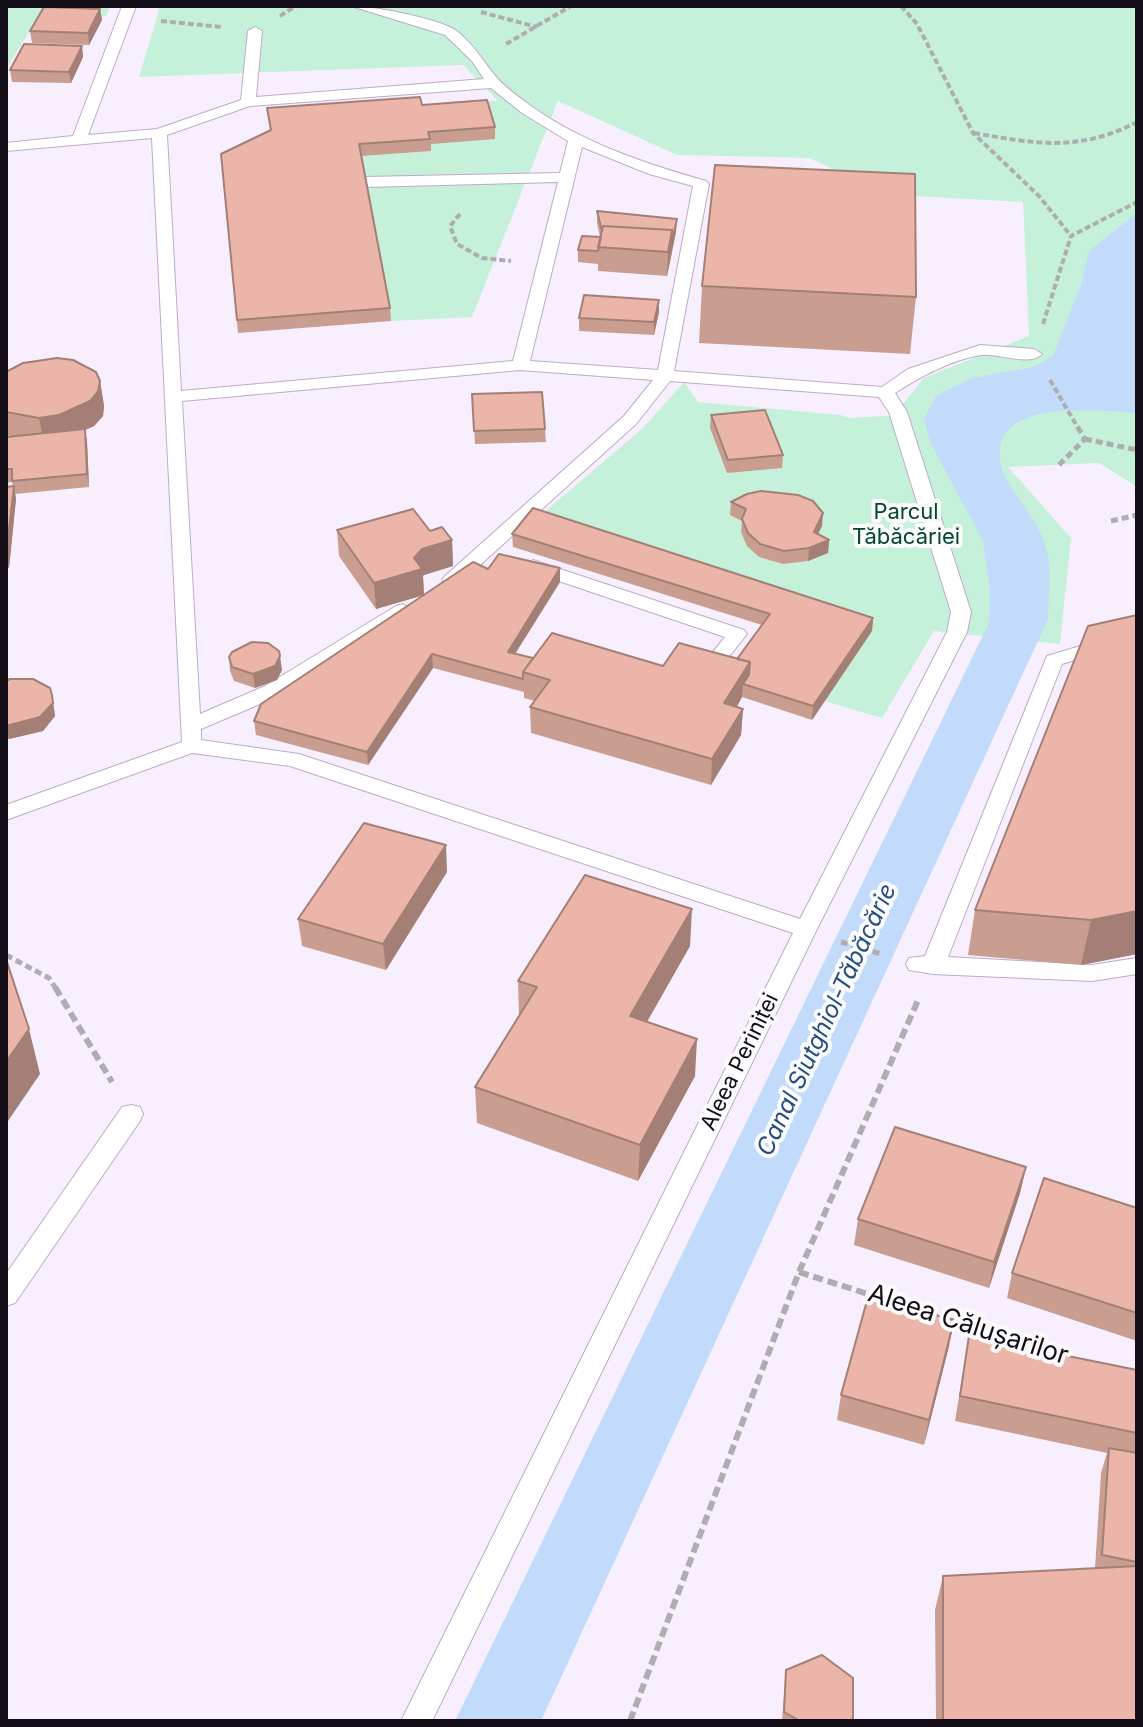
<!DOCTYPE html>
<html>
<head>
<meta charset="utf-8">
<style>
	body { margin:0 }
	#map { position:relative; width:1143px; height:1727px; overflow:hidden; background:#fbfbfb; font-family:Inter,sans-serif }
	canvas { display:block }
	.frame { position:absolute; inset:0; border:8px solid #130d17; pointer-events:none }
</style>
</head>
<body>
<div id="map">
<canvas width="1143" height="1727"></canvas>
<div class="frame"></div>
</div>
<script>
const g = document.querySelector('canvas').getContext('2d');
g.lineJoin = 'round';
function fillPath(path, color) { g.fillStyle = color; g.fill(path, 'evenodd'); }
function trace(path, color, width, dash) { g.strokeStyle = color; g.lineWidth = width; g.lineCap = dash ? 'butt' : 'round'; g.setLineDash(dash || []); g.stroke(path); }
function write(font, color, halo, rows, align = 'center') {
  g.font = font + ' Inter,sans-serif'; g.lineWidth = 8; g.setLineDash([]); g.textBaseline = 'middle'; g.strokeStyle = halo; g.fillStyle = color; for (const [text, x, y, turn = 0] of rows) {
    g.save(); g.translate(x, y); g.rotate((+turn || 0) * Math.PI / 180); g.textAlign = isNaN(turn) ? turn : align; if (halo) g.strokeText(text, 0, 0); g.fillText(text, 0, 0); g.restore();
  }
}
const built = new Path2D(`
	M110,6H160L139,77L463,65L499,102L470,101L488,112L472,317L558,101L677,155L809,158L875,189L908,196L1023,202L1029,336L924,378L902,415L848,418L841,415L697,402L683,383L642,429L1007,467L1099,463L1137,487V1721H6V69L41,13L106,16Z`);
const green = new Path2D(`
	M6,6H110L106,16L41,13L6,69Z
	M160,6H1137V487L1099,463L1008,467L1071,538L1060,644L934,631L882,718L824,701L871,632L534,521L642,429L684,382L698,402L841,415L848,418L902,415L903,404L924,378L1029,336L1023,202L909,196L875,189L809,158L677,155L558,101L472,317L391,321L360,156L430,151L429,144L470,101H498L463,65L139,77Z`);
const water = new Path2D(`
	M1137,213V413C1101,411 1008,399 1000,447C999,457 1000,468 1005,477C1020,504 1043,525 1048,557C1051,577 1048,599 1048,619L541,1721H455L989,623L990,591L983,541L930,442L924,418L937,395L972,378L1033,367L1053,356L1081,285L1089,251Z`);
const pathFar2 = new Path2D(`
	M901,6L917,24L973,133L1039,196L1071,236
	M481,12L537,27
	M280,16L296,6
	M161,21L222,27
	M506,44L571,6
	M974,133C1036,144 1079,152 1137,122
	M460,214L450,226L457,244L482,258L511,261
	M1043,324L1071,236L1137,202
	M1050,380L1078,428`);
const pathFar1 = new Path2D(`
	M1085,439L1137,450
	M1059,465L1085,439L1077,426
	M1111,521L1137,515
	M841,942L881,954
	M6,955L49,978L56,989`);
const path = new Path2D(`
	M55,987L112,1082
	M799,1272L940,1317
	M950,1320L1062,1355
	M630,1721L799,1272L919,998`);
const service = new Path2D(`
	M122,6H136L88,135L157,129L241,100L248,31L255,27L262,31L256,97L484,79L472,61L445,35L351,6C372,6 443,19 458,32C475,46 484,63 498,79C507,89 520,98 531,106C583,143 646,164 706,181L709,184L674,371L882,387L908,369L980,345L1034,349L1042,354C1029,367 999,353 981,355C953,359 918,378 895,393L907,412L971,612L967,632L817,929L432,1721H401L793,933L290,766L192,753L6,820V805L182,742L152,138L6,151V143L73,136ZM491,88L522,113L568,141L560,173L365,177L357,182L365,187L558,182L513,361L181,391L167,135L250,106ZM582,147L649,174L693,186L658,370L530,361ZM520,370L653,380L624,416L445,576L442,580L445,584H459L636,424L670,381L879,397L889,412L951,612L947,632L800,919L299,754L201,740V729L279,696L413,610L403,604L396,606L265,686L200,714L182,401Z
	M533,560L744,630L747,634L717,672H703L700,668L725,637L526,570L523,566Z
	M1137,629V641L1062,664L948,957L1092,965L1137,958V974L1092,981L933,974L909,970L906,964L909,958L925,956L1047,656Z
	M131,1105L140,1107L143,1114L140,1121L15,1303L6,1306V1274L122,1107Z`);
const wall = new Path2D(`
	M100,9L102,20L89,45L32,43L30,31Z
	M82,46L83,57L71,83L12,82L10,70Z
	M422,105L495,127V139L431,144V151L362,156L390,308L391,321L238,333L221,154L270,130L267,108Z
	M597,211L676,232L667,276L598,271V264L578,262V250L600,237L597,223Z
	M702,286L916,297L910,354L699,343Z
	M659,300V312L654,335L579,331V318Z
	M6,372L100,381L104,406L103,416L94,426L85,430L87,442L89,487L15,494L16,499L9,568H6V487L13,486L12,482L6,483V437L10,436L6,434Z
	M472,394L545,429L546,442L475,444Z
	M711,415L783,455L782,468L727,473L710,428Z
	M731,502L822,526L818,534L829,540L828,553L808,561L783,564L759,557L747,546L741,532L742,521L730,515Z
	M337,530L430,531L452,540L453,566L424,575L423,576L424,595L376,609L339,556Z
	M512,534L873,618L872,631L812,720L742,697L737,707L743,709L741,735L711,785L531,733L530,707L535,701L524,698V692L433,668L368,765L256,735L254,721L488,569L560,582L515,654L533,658L663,666L737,659L762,625L513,547Z
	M1137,615V954L1081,965L968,955L975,910Z
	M229,657L282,670L277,680L255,688L234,681L230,671Z
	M6,681L52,695L55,716L43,731L9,739H6Z
	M447,872L386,970L302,946L298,919Z
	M690,946L647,1022L695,1076L638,1181L477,1123L475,1087L519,1017L518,981Z
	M1026,1167L1020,1193L989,1288L854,1245L858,1219Z
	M1137,1208V1341L1007,1298L1012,1273Z
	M969,1336L1137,1370V1721H936L935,1610L943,1576L1095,1568L1101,1473L1107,1453L955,1421Z
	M949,1346L924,1445L837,1420L841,1395Z
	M786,1670L852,1721H782Z`);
const shadedWall = new Path2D(`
	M100,9L102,20L89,45L88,33Z
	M82,46L83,57L71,83L69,72Z
	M677,219L676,232L667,276L668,252L672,230Z
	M659,300V312L654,335V322Z
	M100,381L104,406L103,416L94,426L85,430L87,442L89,487L87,474L44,443L39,418Z
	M14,486L16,499L9,568L6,554Z
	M823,513L822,526L812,545L814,532Z
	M452,540L453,566L424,575L423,576L424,595L376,609L374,583L414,558L422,549Z
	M829,540L828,553L808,561L809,548Z
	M560,568V582L508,665V652Z
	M873,618L872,631L812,720L813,706Z
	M432,654L433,668L368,765L367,752Z
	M280,656L282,670L277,680L255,688L253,674Z
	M750,662L748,685L743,684L742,697L723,729L724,703Z
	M52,695L55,716L43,731L9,739L6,726Z
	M743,709L741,735L711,785L712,759Z
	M446,845L447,872L386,970L383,944Z
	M692,909L690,946L629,1053L630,1016Z
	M1137,911V954L1081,965L1091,920Z
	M29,1029L40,1074L6,1124V1062Z
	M697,1039L695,1076L638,1181L640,1145Z
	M1026,1167L1020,1193L989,1288L994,1262Z
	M954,1320L949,1346L924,1445L929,1420Z`);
const building = new Path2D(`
	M44,7L100,9L88,33L30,31Z
	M24,44L82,46L69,72L10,70Z
	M420,97L422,105L487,100L495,127L428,132L430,139L359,144L390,308L237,320L221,154L271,130L267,108Z
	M715,165L915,174L916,297L702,286Z
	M597,211L677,219L672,241V230L603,226L602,231Z
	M603,226L672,230L668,252L598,247Z
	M582,236L601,237L598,251L578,250Z
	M584,295L659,300L654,322L579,318Z
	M57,358L73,360L96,372L100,381L98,391L90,401L59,415L39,418L6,412V372L23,363Z
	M542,392L545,429L474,431L472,394Z
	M765,410L783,455L728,460L711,415Z
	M85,429L87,474L12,481V469H6V437Z
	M14,486L6,554V487Z
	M761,491L798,495L813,501L823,513L814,532L829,540L809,548L784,551L760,544L748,533L742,519L746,509L731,502L747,494Z
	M533,508L873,618L813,706L743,684L749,675L750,662L737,659L770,614L512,534Z
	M413,509L430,531L442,527L452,540L422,549L414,558L422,569L374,583L337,530Z
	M499,554L560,568L508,652L533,658L523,672V679L432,654L367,752L254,721L261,704L473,562L488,569Z
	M1137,615V911L1091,920L975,910L1088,626Z
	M552,633L663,666L679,643L750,662L724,703L743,709L712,759L530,707L550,680L523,672Z
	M252,642L268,643L279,651L280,656L275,666L253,674L232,667L229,657L232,652Z
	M10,679H33L50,688L52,695L53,703L40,717L6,726V681Z
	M364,823L446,845L383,944L298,919Z
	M585,875L692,909L630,1016L697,1039L640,1145L475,1087L537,987L518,981Z
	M6,959L29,1029L6,1062Z
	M895,1127L1026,1167L994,1262L858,1219Z
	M1044,1178L1137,1208V1313L1012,1273Z
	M868,1297L954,1320L929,1420L841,1395Z
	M969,1336L1137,1370V1433L960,1396Z
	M1109,1448L1137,1453V1562L1102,1555Z
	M1137,1566V1721H943V1576Z
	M822,1655L853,1678V1719L848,1721H800L784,1712L786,1670Z`);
const parkNames = [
	["Parcul",906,512],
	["Tăbăcăriei",906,537]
];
const streetNames = [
	["Aleea Periniței",740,1062,-64]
];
const waterNames = [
	["Canal Siutghiol-Tăbăcărie",827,1020,-65]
];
const nearStreetnames = [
	["Aleea Călușarilor",968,1325,18]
];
fillPath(built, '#f8effe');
fillPath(green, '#c5f0da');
fillPath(water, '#c2dbfb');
trace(service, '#bdabc8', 2);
trace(pathFar2, '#afadb0', 4, [6, 3]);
trace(pathFar1, '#afadb0', 5, [7, 4]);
trace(path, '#afadb0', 6, [10, 5]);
fillPath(service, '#fff');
fillPath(wall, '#ca9d91');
fillPath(shadedWall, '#a47f76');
fillPath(building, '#ebb6a9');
trace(building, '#a47f76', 2);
write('22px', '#02472f', '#fbfbfb', parkNames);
write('22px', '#130d17', '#fbfbfb', streetNames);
write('italic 24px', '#264f80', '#fbfbfb', waterNames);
write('26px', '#130d17', '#fbfbfb', nearStreetnames);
</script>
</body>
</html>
